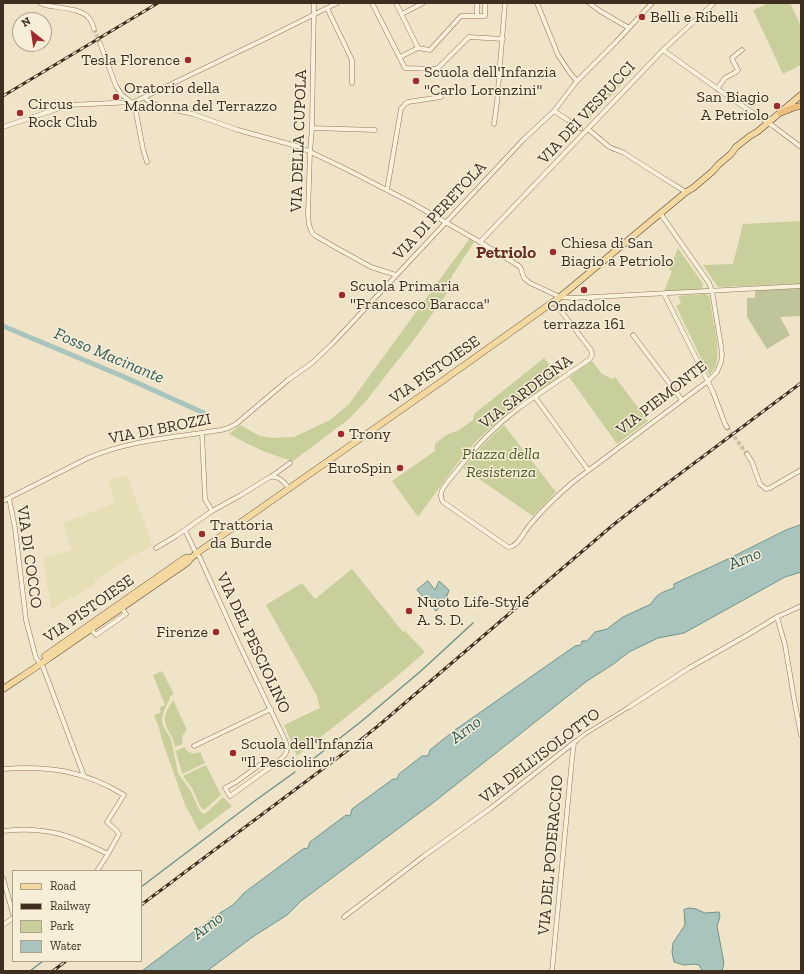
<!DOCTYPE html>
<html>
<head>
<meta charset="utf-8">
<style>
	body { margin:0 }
	#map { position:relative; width:804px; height:974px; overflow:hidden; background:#f0e4c8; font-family:"Zilla Slab",serif }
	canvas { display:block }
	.frame { position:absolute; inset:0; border:4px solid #3d2e20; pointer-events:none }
	.legend { position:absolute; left:12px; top:870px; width:130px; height:92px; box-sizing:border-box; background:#f7eed8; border:1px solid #ada18e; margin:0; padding:5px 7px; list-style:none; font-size:12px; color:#3d2e20 }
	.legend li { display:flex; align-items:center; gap:8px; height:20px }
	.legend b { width:20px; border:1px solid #ada18e }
	.north { position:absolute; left:12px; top:12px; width:40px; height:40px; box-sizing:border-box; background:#f7eed8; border:1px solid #ada18e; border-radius:50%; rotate:330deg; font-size:11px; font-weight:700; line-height:16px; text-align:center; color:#3d2e20 }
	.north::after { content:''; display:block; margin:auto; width:14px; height:18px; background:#9e2a2b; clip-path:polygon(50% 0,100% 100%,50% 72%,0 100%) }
</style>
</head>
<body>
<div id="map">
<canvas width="804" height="974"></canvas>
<div class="frame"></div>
<ul class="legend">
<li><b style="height:5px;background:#f3d9a0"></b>Road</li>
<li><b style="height:5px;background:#3d2e20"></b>Railway</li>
<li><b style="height:11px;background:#c9cf9b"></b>Park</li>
<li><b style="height:11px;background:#a9c4bc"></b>Water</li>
</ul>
<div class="north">N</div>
</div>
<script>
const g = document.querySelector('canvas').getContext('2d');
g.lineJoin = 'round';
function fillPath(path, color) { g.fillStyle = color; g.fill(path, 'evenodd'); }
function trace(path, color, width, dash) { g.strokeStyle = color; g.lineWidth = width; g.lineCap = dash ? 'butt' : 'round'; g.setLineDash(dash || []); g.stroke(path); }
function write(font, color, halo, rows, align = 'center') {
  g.font = font + ' "Zilla Slab",serif'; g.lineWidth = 3; g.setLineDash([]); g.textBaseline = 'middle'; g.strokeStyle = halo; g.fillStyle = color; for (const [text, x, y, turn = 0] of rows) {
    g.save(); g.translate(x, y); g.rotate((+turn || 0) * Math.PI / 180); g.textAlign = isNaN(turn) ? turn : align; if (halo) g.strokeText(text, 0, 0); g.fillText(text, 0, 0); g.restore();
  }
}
const farmland = new Path2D(`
	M127,475L152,545L94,580L96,584L51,609L43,558L72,550L63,523L115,503L108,480Z`);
const green = new Path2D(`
	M769,3H790L801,26V65L783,74L753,10Z
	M630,68L634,71L591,117L587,114Z
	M801,221V284L718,287L703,265L733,264L743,224Z
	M470,238L474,242L452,276L451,279L447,284L450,289L416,337L366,401L349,419L293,461C270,455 249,445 229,434L240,425L260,436L273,438L294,437L330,420L349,404Z
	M678,248L703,284V286L701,289L664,291L672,271L669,270Z
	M705,294L709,296L710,300C712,316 721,350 716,365C715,369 712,372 709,375L676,306L681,303L678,296Z
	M544,358L560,377C528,398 495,420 469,449C451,470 435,494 418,517L392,481L435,451V444L446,435L459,430L473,420L474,414Z
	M592,361L602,374L612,379L615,377L648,421L617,444L569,377Z
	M504,425L556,492L533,516L463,468L485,443Z
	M352,569L403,632L405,631L425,652L395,678L297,756L284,725L320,708L317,696L266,605L302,583L315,599Z
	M162,671L174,694L170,696V698L164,711L162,718L163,726L171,739L178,773L190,790L200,811L204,814L206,813L223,797L232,806L199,831L185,805L162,740L159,728L154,715L161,712L159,708L165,705L153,675Z
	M173,700L187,730C183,734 181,738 183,744L175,747C174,744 174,740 172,737C169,732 165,726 165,719C165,712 170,706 173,700Z
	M184,747C188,753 193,755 200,752L205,763L182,774C181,766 177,759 176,751Z
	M206,765L221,795L204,810L200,806L192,788L183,776Z`);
const cemetery = new Path2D(`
	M801,288V316L780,317L790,335L767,349L747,317V298H755V290Z`);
const water = new Path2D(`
	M801,525V572L785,577L684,633L658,638L629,652L612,665L587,681L434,802L301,901L287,915L254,936L207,971H142L212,918L233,905L244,893L303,849L308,848L310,842L346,815L350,816L352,809L393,779H397L399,774L422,756H428L430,750L450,734L454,735L455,730L575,646L581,645L582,641H587L595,632L607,629L623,617L651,604C657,593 663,592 674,588V584L730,558L786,530Z
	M428,581L435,590L439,581L449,590L445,602L436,611L417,590Z
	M689,908L696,909L705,913L719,912L720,917L717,926L724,963L722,971H701L702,970L699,965L694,964L684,965L674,962L672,952L673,943L685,925L684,910Z`);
const stream = new Path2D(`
	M303,767L363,720L422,670L473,623
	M141,887L256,800L295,772
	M30,971L43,961`);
const canal = new Path2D(`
	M3,326L122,376L204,413`);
const minorTunnel = new Path2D(`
	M94,29L100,43
	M727,427L747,454`);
const pedestrian = new Path2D(`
	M568,120L581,129
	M576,741L585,734L629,707`);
const minor = new Path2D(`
	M40,3L45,5C57,8 80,8 88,17C91,20 93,25 94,29
	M314,3L312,128L310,152L308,214L309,225L311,230L313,234L316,236L333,246L371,267L396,275
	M372,3L405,68L437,69L469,37L503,39
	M396,3L418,48
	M477,3V16H485V3
	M537,3L558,55L570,73L577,81
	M589,3L600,11L629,28
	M327,8L352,60V83
	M402,14L423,3
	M100,43L116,86L122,95L131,102
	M663,50L729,97L773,126L801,147
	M400,57L418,48L430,50L461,16H477
	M717,89L725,78L736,72L738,70L733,61L732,58L742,50
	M145,97L147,100L158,106L193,114L238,130L300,147L346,169L412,203L480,242L519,266L521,269L524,278L530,283L560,297L574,298L801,286
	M134,102L143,149L147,162
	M554,111L568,120
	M494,124L497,102L505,3
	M3,127L69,105L134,102L269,37L337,3
	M312,128L375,130
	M588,129L608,146C612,149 618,150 624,153L660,176L686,192
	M387,190L401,109L405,104L408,102L441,97
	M480,242L663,50L714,3
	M664,294L713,392L725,424L727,427
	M554,302L591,350L592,355L590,359C583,364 575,369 568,374C552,385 536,396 520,407C495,426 473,449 454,474C448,482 436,492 443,502L508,547C518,547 523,533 529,526C542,510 557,496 573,482L708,381L717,372L721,362L722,355L721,346L712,291L709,283L660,213
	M633,335L682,400
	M535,397L588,470
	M202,433L205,499L212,511
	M747,454L752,462L760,484L766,489L770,488L801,470
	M272,476L290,463
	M9,498L15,528L26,620L36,658L43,667L84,776
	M3,501L88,458C130,440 177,437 221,430L228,428L236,424L288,380L312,363L332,344L523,140L554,111L577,81L616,42L652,3
	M185,530L194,549L200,558L238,642L285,740C290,752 285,756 276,763L230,796L225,788L236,782L265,761L271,765L276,763
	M156,548L176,536L212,511L241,495L270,477C278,475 284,482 289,488
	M777,617L785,645L795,704L801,735
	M91,629L96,635L126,614L121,607
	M629,707L689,668L749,634L777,617L801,606
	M194,746L271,709
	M3,769C48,765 85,771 124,795L107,822L116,830L119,834L108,854L97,871
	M3,831C46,826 70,835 108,854
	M3,878L13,914
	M344,917L424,856L491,808L576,741
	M3,925L13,918
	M552,971L572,759L574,743`);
const primary = new Path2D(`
	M45,656L185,558H191
	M3,689C18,679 34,669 49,658C95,626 141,594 188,562L191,558L197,553L445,379L560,297L686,192L693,188L713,171L718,165L731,154L736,147L750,136L757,132L801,95`);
const trunk = new Path2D(`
	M780,113L795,107L801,106`);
const rail = new Path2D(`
	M3,96L158,3
	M141,905L348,750L378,726L613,525L645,500L801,383
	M53,971L66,961`);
const markers = [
	[642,17,4,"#9e2a2b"],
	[188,60,4,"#9e2a2b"],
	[416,81,4,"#9e2a2b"],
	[116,97,4,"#9e2a2b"],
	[777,106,4,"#9e2a2b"],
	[20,113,4,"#9e2a2b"],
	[553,252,4,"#9e2a2b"],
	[584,290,4,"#9e2a2b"],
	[342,295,4,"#9e2a2b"],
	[341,434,4,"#9e2a2b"],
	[400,468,4,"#9e2a2b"],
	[202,534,4,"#9e2a2b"],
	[409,611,4,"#9e2a2b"],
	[216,632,4,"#9e2a2b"],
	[233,753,4,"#9e2a2b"]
];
const poiNames = [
	["Belli e Ribelli",650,17],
	["Tesla Florence",180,60,"right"],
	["Scuola dell'Infanzia",424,72],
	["\"Carlo Lorenzini\"",424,90],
	["Oratorio della",124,88],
	["Madonna del Terrazzo",124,106],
	["San Biagio",769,97,"right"],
	["A Petriolo",769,115,"right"],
	["Circus",28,104],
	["Rock Club",28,122],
	["Chiesa di San",561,243],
	["Biagio a Petriolo",561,261],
	["Scuola Primaria",350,286],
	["\"Francesco Baracca\"",350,304],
	["Ondadolce",584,306,"center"],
	["terrazza 161",584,324,"center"],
	["Trony",349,434],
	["EuroSpin",392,468,"right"],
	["Trattoria",210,525],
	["da Burde",210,543],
	["Nuoto Life-Style",417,602],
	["A. S. D.",417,620],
	["Firenze",208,632,"right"],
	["Scuola dell'Infanzia",241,744],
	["\"Il Pesciolino\"",241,762]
];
const streetNames = [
	["VIA DEI VESPUCCI",587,113,-47],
	["VIA DELLA CUPOLA",299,141,-88],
	["VIA DI PERETOLA",440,211,-47],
	["VIA PISTOIESE",435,370,-35],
	["VIA SARDEGNA",526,392,-37],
	["VIA PIEMONTE",662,398,-38],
	["VIA DI BROZZI",160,429,-11],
	["VIA DI COCCO",29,557,82],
	["VIA PISTOIESE",89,609,-35],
	["VIA DEL PESCIOLINO",253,643,65],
	["VIA DELL'ISOLOTTO",540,756,-37],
	["VIA DEL PODERACCIO",551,855,-85]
];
const parkNames = [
	["Piazza della",501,454],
	["Resistenza",501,472]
];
const neighbourhoodNames = [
	["Petriolo",506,253]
];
const waterNames = [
	["Fosso Macinante",109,356,23],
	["Arno",745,559,-22],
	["Arno",466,730,-37],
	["Arno",208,926,-37]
];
fillPath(farmland, '#e6deb5');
fillPath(green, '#c9cf9b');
fillPath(cemetery, '#bfc49a');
fillPath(water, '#a9c4bc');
trace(water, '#6f938a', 1);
trace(stream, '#6f938a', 1.5);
trace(canal, '#a9c4bc', 5);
trace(minorTunnel, '#ccc0a6', 4, [4, 2]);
trace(pedestrian, '#8d765c', 4);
trace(minor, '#8d765c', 5);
trace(primary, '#5b4430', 7);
trace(trunk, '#5b4430', 7);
trace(pedestrian, '#faf1dc', 3);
trace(minor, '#faf1dc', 4);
trace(primary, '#f3d9a0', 6);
trace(trunk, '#eabe7c', 6);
trace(rail, '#3d2e20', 3);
trace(rail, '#f7eed8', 1.5, [4.5]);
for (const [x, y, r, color] of markers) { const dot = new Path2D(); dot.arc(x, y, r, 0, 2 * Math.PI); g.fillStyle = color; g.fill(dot); trace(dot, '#f7eed8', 1.5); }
write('16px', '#3d2e20', '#f7eed8', poiNames, 'left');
write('16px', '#3d2e20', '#f7eed8', streetNames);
write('italic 16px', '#4d5a26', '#f7eed8', parkNames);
write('bold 17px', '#6b2e1e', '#f7eed8', neighbourhoodNames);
write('italic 17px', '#2f5d5a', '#f7eed8', waterNames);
</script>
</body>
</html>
